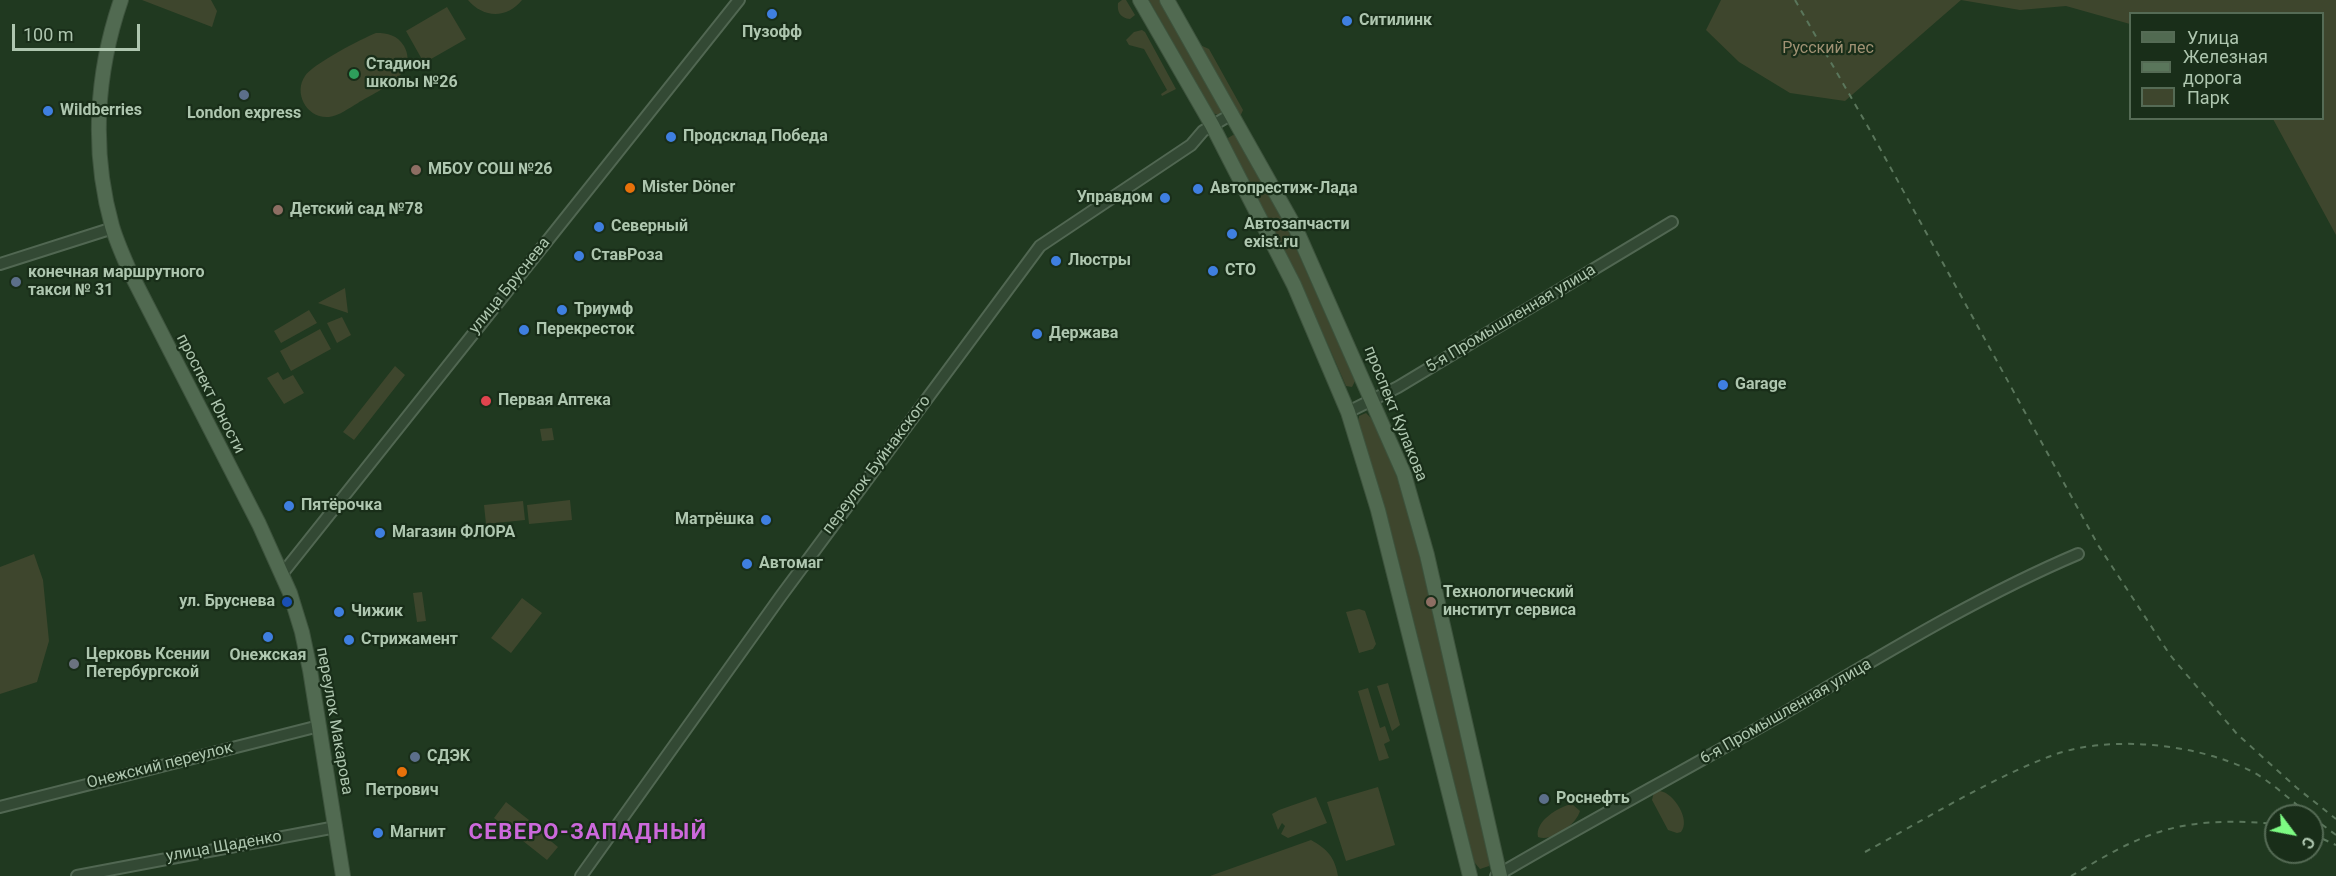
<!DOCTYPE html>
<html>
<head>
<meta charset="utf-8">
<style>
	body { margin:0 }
	#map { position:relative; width:2336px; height:876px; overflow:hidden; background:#203920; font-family:Roboto,sans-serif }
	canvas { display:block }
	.legend { position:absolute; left:2129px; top:12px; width:195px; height:108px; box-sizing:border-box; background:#192e19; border:2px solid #556b55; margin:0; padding:8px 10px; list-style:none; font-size:18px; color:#aec6af }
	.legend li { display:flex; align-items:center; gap:12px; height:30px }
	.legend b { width:30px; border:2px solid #556b55 }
	.north { position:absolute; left:2264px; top:804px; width:60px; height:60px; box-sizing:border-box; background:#192e19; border:2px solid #556b55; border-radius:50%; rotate:122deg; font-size:16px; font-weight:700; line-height:24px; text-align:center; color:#aec6af }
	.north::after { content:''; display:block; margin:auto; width:21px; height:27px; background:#7dfb83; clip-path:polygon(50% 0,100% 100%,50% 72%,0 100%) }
	.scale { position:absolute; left:12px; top:24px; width:128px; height:27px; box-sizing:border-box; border:3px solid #aec6af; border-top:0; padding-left:8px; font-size:18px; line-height:21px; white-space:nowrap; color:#aec6af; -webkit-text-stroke:4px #192e19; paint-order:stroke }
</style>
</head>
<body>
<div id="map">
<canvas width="2336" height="876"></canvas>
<ul class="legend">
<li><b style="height:8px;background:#516a51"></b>Улица</li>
<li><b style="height:8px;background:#5a765b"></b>Железная дорога</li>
<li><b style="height:16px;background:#3e462d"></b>Парк</li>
</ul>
<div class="north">С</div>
<div class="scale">100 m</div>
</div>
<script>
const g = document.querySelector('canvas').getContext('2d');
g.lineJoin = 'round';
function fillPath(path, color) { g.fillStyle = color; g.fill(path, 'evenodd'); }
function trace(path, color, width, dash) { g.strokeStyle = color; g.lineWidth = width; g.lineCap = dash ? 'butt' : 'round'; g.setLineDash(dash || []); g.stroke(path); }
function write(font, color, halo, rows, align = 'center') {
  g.font = font + ' Roboto,sans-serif'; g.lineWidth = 4.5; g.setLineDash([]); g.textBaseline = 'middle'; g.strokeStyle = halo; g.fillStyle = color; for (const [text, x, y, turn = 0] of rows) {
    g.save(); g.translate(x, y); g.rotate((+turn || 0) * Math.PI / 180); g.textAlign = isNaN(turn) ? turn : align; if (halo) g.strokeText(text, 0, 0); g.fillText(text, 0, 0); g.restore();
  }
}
const green = new Path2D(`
	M142,0H211L217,11L212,27Z
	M468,0H522C507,19 483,18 468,0Z
	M1122,0H1126L1135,15L1130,19C1120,18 1117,12 1118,3Z
	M1149,0H1160L1221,108L1222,111L1218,115L1213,113Z
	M1721,0H2336V235L2273,119L2322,118V14H2130V24L2066,6L2020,10L1961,0L1845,101L1790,93L1739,62L1706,30Z
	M447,7L466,39L424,63L406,31Z
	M1142,30L1145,32L1176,89L1162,96L1161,94L1167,90L1144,49L1129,45L1126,40L1134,32Z
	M376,33C388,33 397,35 404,46C420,75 377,91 358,103C349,108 339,116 329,117C307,119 293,93 305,76C313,64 361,39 376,33Z
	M1200,45L1209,49L1243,110L1239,119Z
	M1233,135L1237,136L1280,212L1355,381L1352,387L1346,386C1311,304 1273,225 1230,147L1228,138Z
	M345,288L348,313L318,303Z
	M309,310L317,323L281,343L274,331Z
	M342,317L351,335L337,343L327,323Z
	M320,329L331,349L291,371L280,351Z
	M395,366L405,375L354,440L343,432Z
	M278,372L283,380L293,375L304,393L284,404L267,378Z
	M1366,413L1372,419L1400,484L1413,527L1489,858V866L1480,869L1474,862L1393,539L1358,422L1359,416Z
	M552,428L554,440L542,441L540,429Z
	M570,500L572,520L529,524L527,505Z
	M523,501L525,520L486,524L484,505Z
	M34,554L43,580L49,641L37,682L0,694V567Z
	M422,592L426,621L417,622L413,593Z
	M522,598L542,613L511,653L491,638Z
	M1359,609L1365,611L1376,644L1373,649L1359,653L1346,612Z
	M1388,683L1400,725L1392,731L1377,686Z
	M1368,688L1380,728L1385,726L1390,741L1384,744L1389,758L1379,761L1358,691Z
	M1378,787L1395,845L1346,861L1327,802Z
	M1660,791C1674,793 1691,820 1681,832L1677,833L1668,830L1652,800L1654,792Z
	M1316,797L1327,823L1288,838L1281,834L1285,826L1282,823L1278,830L1272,814L1279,810Z
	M506,802L529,820L516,835L494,818Z
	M1572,804L1580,811C1576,825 1552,842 1538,837C1535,821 1558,807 1572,804Z
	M534,827L558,847L547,860L523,841Z
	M1311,840C1327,849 1335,857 1338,876H1210Z`);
const minor = new Path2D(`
	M0,264L113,228
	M1348,412L1398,387L1672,222
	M282,574L739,0
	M0,807L319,726
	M77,876L336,827
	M581,876L781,596L1040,246L1191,145L1203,131L1232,114
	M1496,876C1588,822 1682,772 1774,719C1873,661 1972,599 2078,554`);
const major = new Path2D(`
	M121,0C96,73 91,151 112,226C117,243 124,258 131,274L259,524L290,593L302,632L310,670L343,876
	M1140,0L1212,125L1294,285L1348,412L1378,510L1470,876
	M1167,0L1296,229L1404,474L1427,555L1500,876`);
const rail = new Path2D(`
	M1795,0L1867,125L2098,545L2170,655L2237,734L2297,788L2336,819
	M2312,817L2336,835
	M2312,834L2336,845
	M1865,852C1924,820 1986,781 2048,757C2105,734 2194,743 2249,770C2270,780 2292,802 2311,816
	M2071,876C2097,861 2124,844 2153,834C2192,820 2235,820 2276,824`);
const markers = [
	[772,14,6,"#3f7fe0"],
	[1347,21,6,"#3f7fe0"],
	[354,74,6,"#2e9e5b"],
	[244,95,6,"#5c6f8a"],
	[48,111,6,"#3f7fe0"],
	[671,137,6,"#3f7fe0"],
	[416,170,6,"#8d6e63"],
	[630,188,6,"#e8710a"],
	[1198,189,6,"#3f7fe0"],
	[1165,198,6,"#3f7fe0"],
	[278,210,6,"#8d6e63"],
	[599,227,6,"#3f7fe0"],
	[1232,234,6,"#3f7fe0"],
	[579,256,6,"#3f7fe0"],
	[1056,261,6,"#3f7fe0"],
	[1213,271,6,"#3f7fe0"],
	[16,282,6,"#5c6f8a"],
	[562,310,6,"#3f7fe0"],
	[524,330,6,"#3f7fe0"],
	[1037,334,6,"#3f7fe0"],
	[1723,385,6,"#3f7fe0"],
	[486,401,6,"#e0444e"],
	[289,506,6,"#3f7fe0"],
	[766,520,6,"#3f7fe0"],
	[380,533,6,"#3f7fe0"],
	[747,564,6,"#3f7fe0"],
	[287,602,6,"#1a4fb4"],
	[1431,602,6,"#8d6e63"],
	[339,612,6,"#3f7fe0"],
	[268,637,6,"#3f7fe0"],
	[349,640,6,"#3f7fe0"],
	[74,664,6,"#6b7280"],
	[415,757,6,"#5c6f8a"],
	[402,772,6,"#e8710a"],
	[1544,799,6,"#5c6f8a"],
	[378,833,6,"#3f7fe0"]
];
const poiNames = [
	["Ситилинк",1359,21],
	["Пузофф",772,33,"center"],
	["Стадион",366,65],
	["школы №26",366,83],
	["Wildberries",60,111],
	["London express",244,114,"center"],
	["Продсклад Победа",683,137],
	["МБОУ СОШ №26",428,170],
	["Mister Döner",642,188],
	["Автопрестиж-Лада",1210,189],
	["Управдом",1153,198,"right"],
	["Детский сад №78",290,210],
	["Автозапчасти",1244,225],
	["exist.ru",1244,243],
	["Северный",611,227],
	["СтавРоза",591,256],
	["Люстры",1068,261],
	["СТО",1225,271],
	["конечная маршрутного",28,273],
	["такси № 31",28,291],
	["Триумф",574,310],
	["Перекресток",536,330],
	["Держава",1049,334],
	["Garage",1735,385],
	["Первая Аптека",498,401],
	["Пятёрочка",301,506],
	["Матрёшка",754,520,"right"],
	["Магазин ФЛОРА",392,533],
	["Автомаг",759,564],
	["Технологический",1443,593],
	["институт сервиса",1443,611],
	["ул. Бруснева",275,602,"right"],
	["Чижик",351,612],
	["Стрижамент",361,640],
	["Церковь Ксении",86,655],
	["Петербургской",86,673],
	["Онежская",268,656,"center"],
	["СДЭК",427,757],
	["Петрович",402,791,"center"],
	["Роснефть",1556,799],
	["Магнит",390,833]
];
const parkNames = [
	["Русский лес",1828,49]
];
const streetNames = [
	["улица Бруснева",510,286,-51],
	["5-я Промышленная улица",1511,319,-31],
	["проспект Юности",210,394,63],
	["проспект Кулакова",1395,414,68],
	["переулок Буйнакского",877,465,-53],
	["6-я Промышленная улица",1786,712,-30],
	["переулок Макарова",334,721,80],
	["Онежский переулок",160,766,-14],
	["улица Щаденко",224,847,-10]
];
const districtNames = [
	["СЕВЕРО-ЗАПАДНЫЙ",588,833]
];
fillPath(green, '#3e462d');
trace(minor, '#516752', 14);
trace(major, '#3d533d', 16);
trace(minor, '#334934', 10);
trace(major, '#516a51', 14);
trace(rail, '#5a765b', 2, [6, 6]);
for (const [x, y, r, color] of markers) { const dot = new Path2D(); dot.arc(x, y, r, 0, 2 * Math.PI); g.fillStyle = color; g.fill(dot); trace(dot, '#192e19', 2); }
write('bold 16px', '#aec6af', '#192e19', poiNames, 'left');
write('16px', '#a19274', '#192e19', parkNames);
write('16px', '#aec6af', '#192e19', streetNames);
g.letterSpacing = '1.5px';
write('bold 22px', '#cc69db', '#192e19', districtNames);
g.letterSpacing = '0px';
</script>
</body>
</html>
